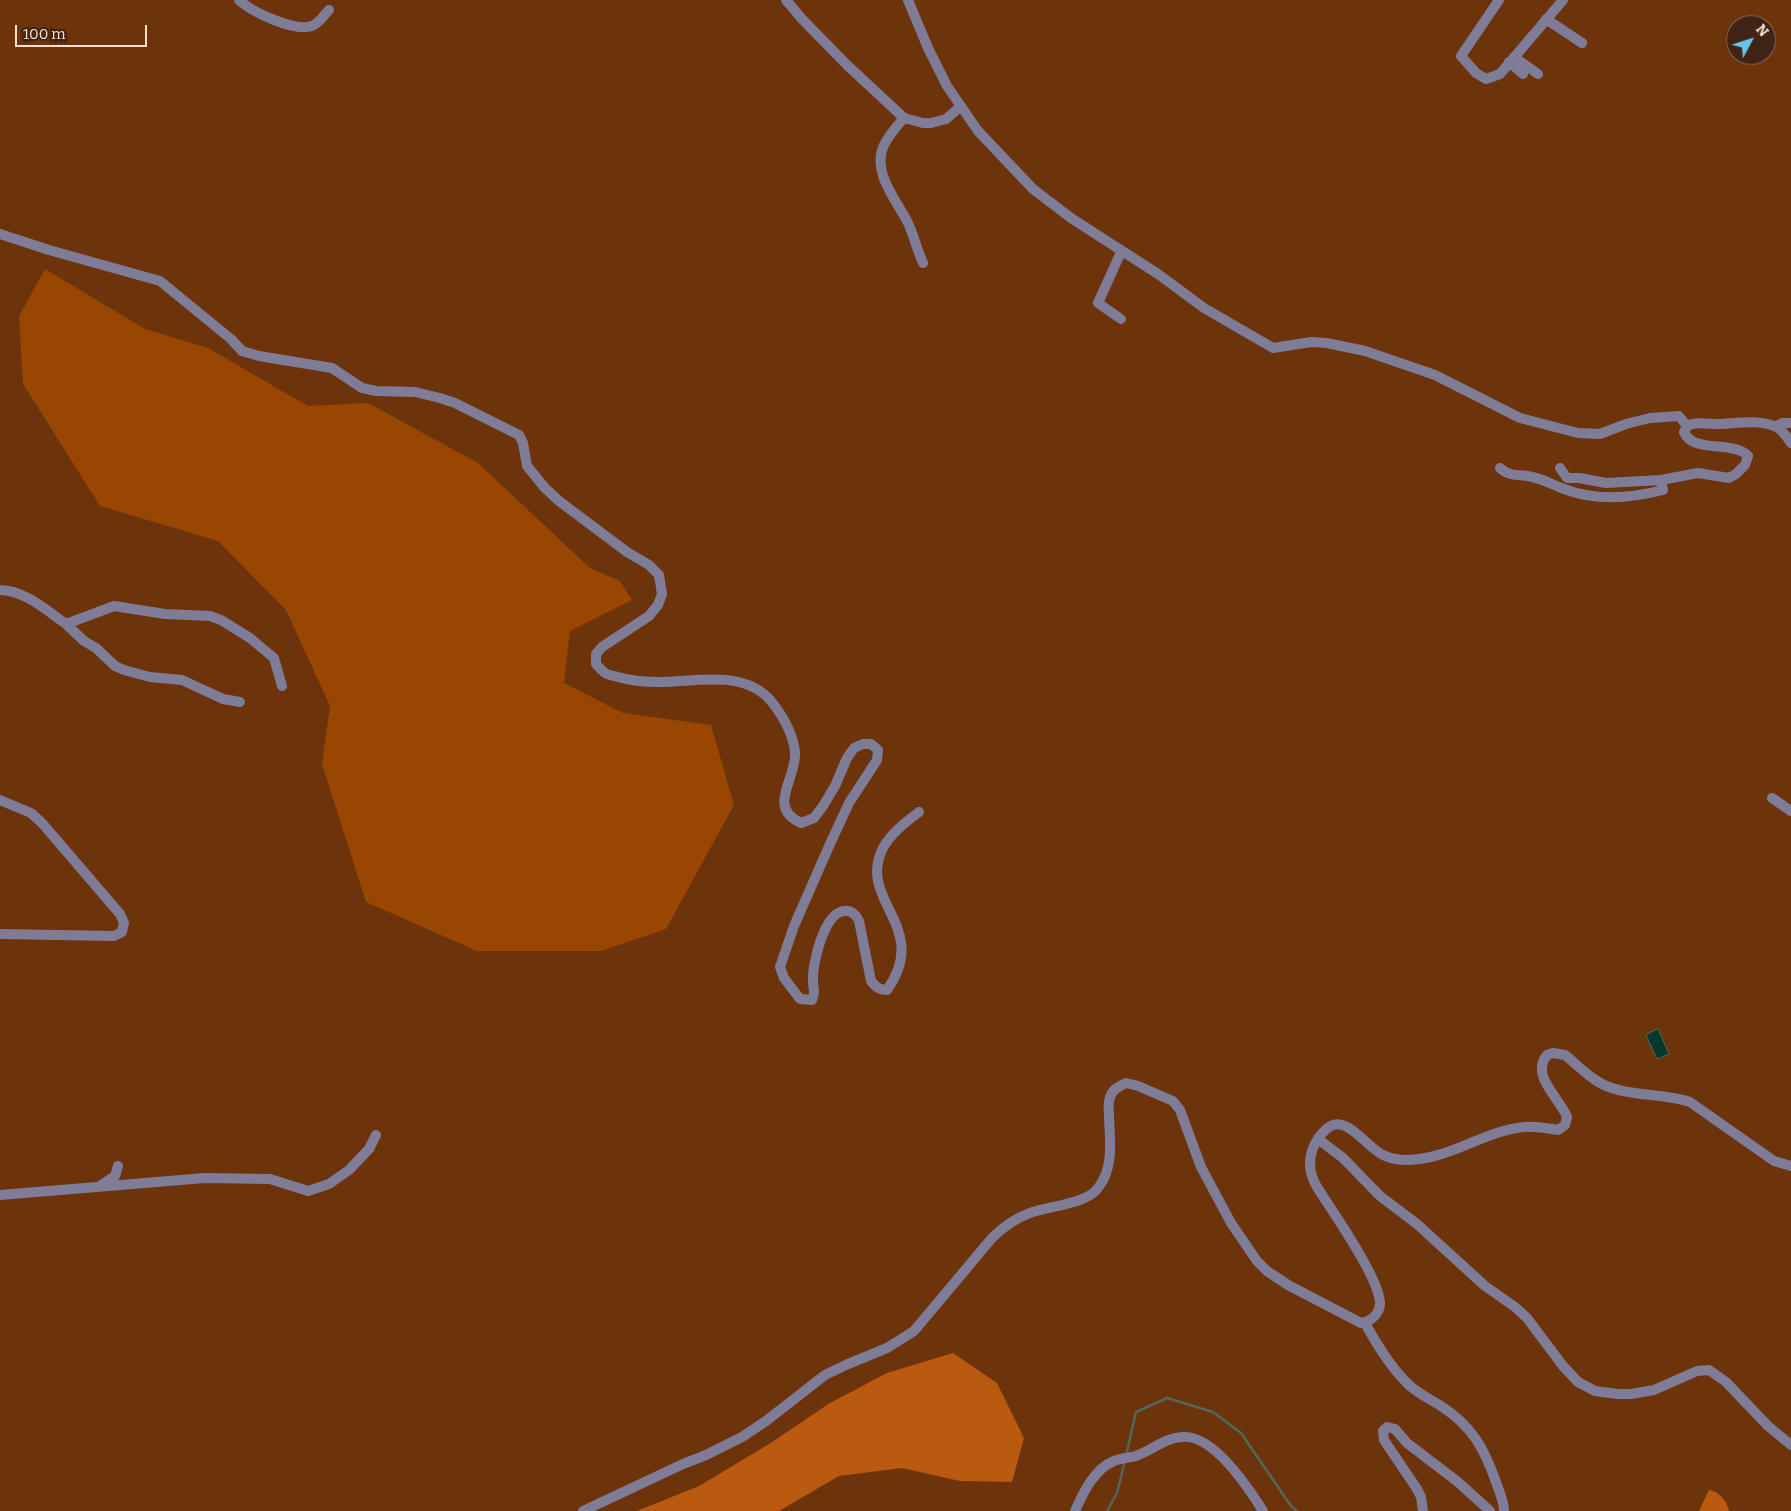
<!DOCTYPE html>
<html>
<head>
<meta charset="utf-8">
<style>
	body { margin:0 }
	#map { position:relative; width:1791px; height:1511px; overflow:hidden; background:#6d330b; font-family:Bitter,serif }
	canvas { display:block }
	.north { position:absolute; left:1726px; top:15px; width:50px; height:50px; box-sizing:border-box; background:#3f2415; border:1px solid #8a6e5f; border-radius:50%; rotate:50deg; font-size:14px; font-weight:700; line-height:20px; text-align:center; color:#fbdece }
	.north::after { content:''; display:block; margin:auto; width:18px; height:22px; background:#66c4ef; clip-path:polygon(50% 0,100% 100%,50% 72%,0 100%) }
	.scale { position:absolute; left:15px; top:25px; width:132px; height:22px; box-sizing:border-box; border:2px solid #fbdece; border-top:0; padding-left:6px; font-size:15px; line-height:18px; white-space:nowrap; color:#fbdece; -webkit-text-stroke:4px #3f2415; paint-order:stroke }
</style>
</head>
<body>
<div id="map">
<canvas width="1791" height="1511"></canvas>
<div class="north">N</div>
<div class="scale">100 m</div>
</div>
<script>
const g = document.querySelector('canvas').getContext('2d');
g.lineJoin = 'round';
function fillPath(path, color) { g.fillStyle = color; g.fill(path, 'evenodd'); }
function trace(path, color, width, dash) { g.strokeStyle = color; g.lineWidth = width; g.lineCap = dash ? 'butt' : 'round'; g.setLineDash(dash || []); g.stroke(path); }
const green = new Path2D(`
	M45,269L145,329L208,348L308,406L368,403L478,463L590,568L620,581L632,600L570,631L564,683L623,713L711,725L734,805L666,929L601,951H477L366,902L322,764L330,706L286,610L218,541L100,506L23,384L19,316Z`);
const forest = new Path2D(`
	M953,1353L997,1383L1024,1438L1012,1482L960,1481L902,1468L839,1476L779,1511H637L699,1486L769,1444L830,1403L887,1373Z
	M1709,1490C1719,1491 1727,1501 1729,1511H1699Z`);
const water = new Path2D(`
	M1658,1029L1669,1054L1657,1059L1646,1035Z`);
const stream = new Path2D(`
	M1126,1456L1136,1412L1167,1398L1213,1412L1241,1433L1291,1506L1297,1511
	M1107,1511L1117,1493L1125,1461`);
const street = new Path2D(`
	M239,0C252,12 294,32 312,26C319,23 324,15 329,10
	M786,0L802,19L847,65L904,118L923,123H931L946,119L961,106
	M908,0L928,48L947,86L978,131L1033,189L1071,218L1158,274L1204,308L1273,348L1311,342L1327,343L1365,351L1435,375L1520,418L1578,433L1600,434L1626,424L1650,418L1679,416L1687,426C1696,421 1705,424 1715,424C1734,424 1755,419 1774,426C1781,428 1787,437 1791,443
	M1499,0L1461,56L1476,73L1486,79L1500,74L1563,0
	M1546,19L1582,43
	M1514,57L1538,74
	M1509,62L1523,74
	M904,118C897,126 889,135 884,145C871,172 897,201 908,223C914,236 917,250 923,263
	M0,234L49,250L160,281L231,339L242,351L259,356L332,368L362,388L376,391L415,392L440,398L455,403L519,435L523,443L527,466L545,488L559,501L627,552L649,565L659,575L662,594L658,605L649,616L602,647L596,654V664C598,666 601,670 604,672C607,675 614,676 618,677C631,681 646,682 659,682C696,682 744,669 771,701C783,716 793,734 795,752C797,779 766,807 801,823L814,818L823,806L835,786L847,758L854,748L863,744H871L878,750L877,760L849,803L830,844L794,926L780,967L784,978L800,999L812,1000C816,993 813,989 813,981C812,964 824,913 844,911C851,910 856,915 859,921L871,981C876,987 879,990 887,990C932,926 856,901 883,848C891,833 906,822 919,812
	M1121,319L1098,303L1121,252
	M1777,426L1782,423H1791
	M1500,468C1509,477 1520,474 1532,477C1543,479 1553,485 1564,489C1595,501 1632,498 1663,490L1661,480
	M1560,468L1567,478H1579L1606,483L1661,480L1698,473L1729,478L1736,474L1745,465L1748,456C1733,440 1693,454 1684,432L1687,426
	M0,590C26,591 46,610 66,624L114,606L165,614L210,616L221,620L250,638L274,658L282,686
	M66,624L84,641L96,648L115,666L124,670L150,677L182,680L223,699L240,702
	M1772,798L1791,811
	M0,800L31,813L42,823L120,914L124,923L122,932L114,936L0,934
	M1318,1139L1343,1158L1380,1196L1417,1224L1485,1286L1515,1307L1527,1318L1563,1366L1578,1382L1595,1391L1618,1394H1631L1654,1390L1697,1371L1709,1370L1726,1382L1768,1426L1791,1445
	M100,1186L115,1176L118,1166
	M0,1195L205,1178L270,1179L308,1191L329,1184L349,1170L369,1149L376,1135
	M1365,1323C1377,1345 1391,1368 1409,1385C1419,1394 1430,1399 1441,1406C1472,1426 1484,1448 1496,1482C1499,1491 1504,1501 1504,1511
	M583,1511L683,1464L706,1455L742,1437L766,1421L825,1375L848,1364L887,1348L914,1331L992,1238C1003,1227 1016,1218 1030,1213C1048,1206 1087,1204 1098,1188C1114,1168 1110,1141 1109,1117C1109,1110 1107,1102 1111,1095C1113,1089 1120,1086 1126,1083L1138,1086L1173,1101L1180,1110L1201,1167L1231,1223L1257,1261L1267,1271L1288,1285L1361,1323C1371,1322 1380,1313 1380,1303C1379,1277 1332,1211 1317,1187C1307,1170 1308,1153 1319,1137C1323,1132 1327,1127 1333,1125C1349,1119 1368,1148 1383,1155C1391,1159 1399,1160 1408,1160C1450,1159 1484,1131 1524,1127C1536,1126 1546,1128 1558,1130L1565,1125L1567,1117C1560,1098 1530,1076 1547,1055L1553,1053L1565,1055C1579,1066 1592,1081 1609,1087C1635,1097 1664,1093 1690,1102L1774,1161L1791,1166
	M1075,1511C1083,1493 1094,1469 1114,1461C1121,1458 1129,1458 1136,1456C1152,1450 1165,1438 1182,1437C1213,1434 1248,1487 1263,1511
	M1423,1511L1421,1497L1417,1489L1384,1440L1383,1431L1387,1427L1395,1429L1407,1443L1458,1482L1490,1511`);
fillPath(green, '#994603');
fillPath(forest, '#ba5910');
fillPath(water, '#04392b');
trace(water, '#4e6a5c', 1);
trace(stream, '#4e6a5c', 2.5);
trace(street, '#7f7c98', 10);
</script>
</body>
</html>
